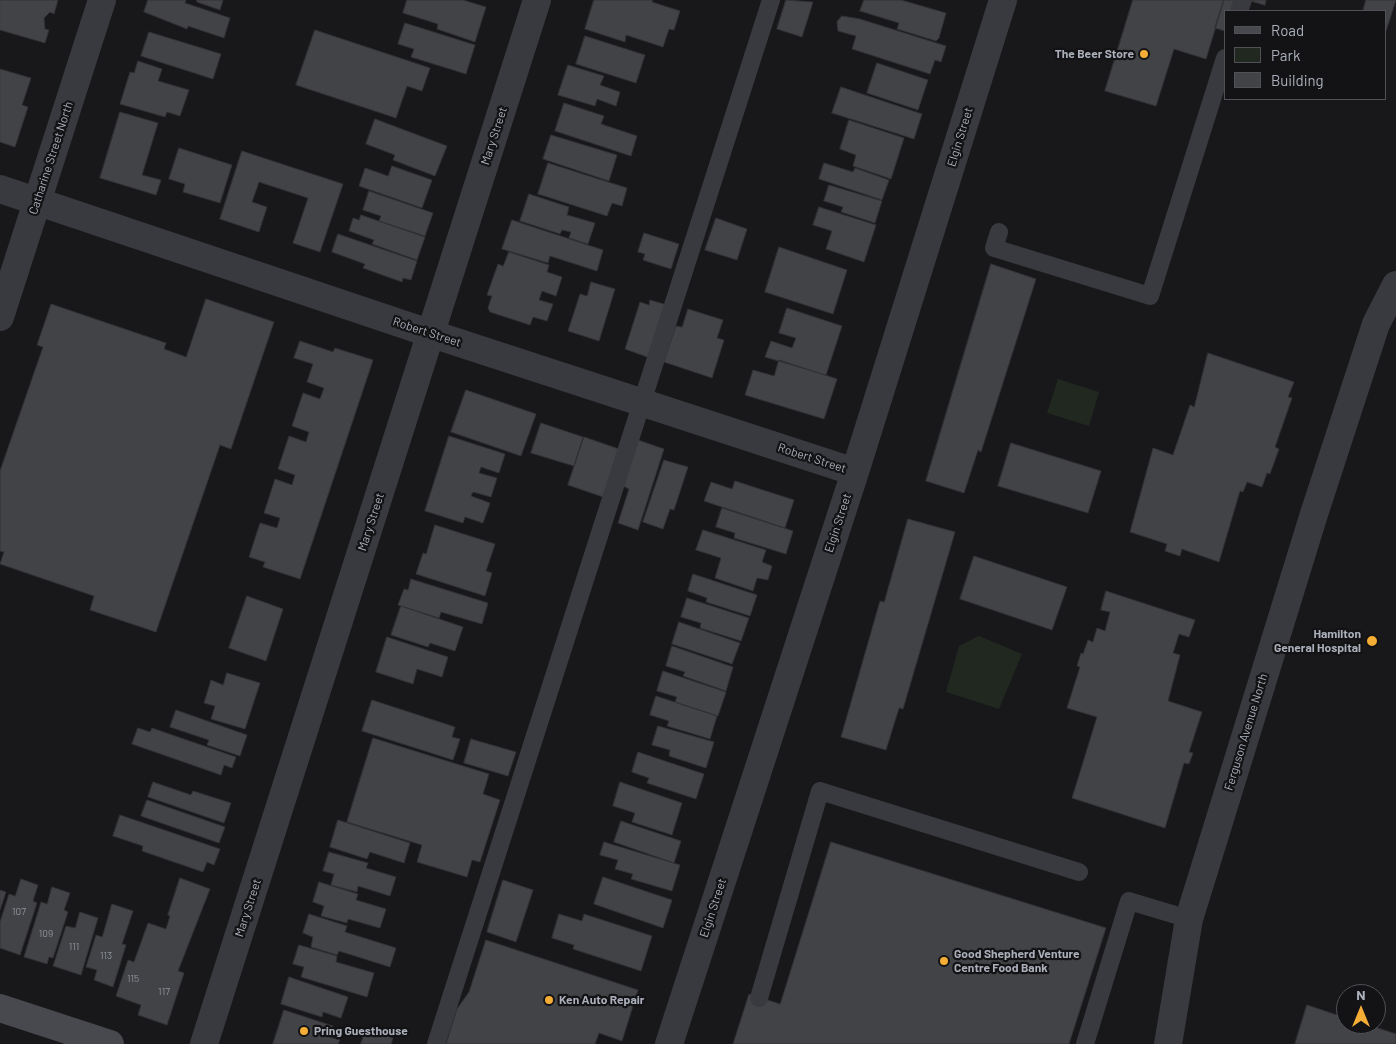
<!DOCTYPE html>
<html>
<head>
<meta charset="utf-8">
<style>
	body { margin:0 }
	#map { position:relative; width:1396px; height:1044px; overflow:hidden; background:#18181a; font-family:Barlow,sans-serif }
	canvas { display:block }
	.legend { position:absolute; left:1224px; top:10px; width:162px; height:90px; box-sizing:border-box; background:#131315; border:1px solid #4f5157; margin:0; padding:6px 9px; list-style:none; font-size:15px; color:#aaafba }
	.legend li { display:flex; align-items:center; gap:10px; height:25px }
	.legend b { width:25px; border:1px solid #4f5157 }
	.north { position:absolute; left:1336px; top:984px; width:50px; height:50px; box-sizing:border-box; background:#131315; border:1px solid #4f5157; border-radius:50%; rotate:0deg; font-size:14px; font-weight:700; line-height:20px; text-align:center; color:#aaafba }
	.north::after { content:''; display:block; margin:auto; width:18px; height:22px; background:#f4ae35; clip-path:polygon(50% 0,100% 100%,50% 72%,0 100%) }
</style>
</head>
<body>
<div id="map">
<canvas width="1396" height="1044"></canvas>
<ul class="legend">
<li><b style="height:6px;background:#47494f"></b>Road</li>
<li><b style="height:14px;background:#202820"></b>Park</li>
<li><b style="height:14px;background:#424347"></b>Building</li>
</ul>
<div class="north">N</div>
</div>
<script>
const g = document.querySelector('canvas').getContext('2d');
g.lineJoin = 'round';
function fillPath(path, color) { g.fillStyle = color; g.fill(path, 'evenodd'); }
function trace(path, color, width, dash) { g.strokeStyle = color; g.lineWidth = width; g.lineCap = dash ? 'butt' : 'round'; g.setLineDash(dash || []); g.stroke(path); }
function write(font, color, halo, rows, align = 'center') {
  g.font = font + ' Barlow,sans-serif'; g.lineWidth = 4.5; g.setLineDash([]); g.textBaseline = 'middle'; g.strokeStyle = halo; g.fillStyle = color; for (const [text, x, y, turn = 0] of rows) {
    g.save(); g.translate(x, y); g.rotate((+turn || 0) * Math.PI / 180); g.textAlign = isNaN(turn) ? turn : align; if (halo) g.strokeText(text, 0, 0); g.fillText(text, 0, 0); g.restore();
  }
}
const green = new Path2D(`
	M1058,379L1099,392L1089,426L1047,413Z
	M979,636L1022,654L999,709L946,692L959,646Z`);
const building = new Path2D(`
	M0,0H58L54,14L50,12L44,18L45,29L49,30L45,43L0,30Z
	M148,0H186L185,3L230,18L224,38L188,26L187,29L144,12Z
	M197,0H223L220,10L197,2Z
	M407,0H463L486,7L475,42L437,29L438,24L403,13Z
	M594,0H653L652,2L680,11L674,30L669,29L663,47L626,35L625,42L585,29Z
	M786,0L813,2L802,37L777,29Z
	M864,0H901L946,13L939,38L936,41L897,29L899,23L860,11Z
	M1133,0H1224L1206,59L1174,49L1156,106L1105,91Z
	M1224,0H1240L1236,11H1225V31L1215,28Z
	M1248,0H1266L1265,5Z
	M1366,0H1396L1386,31L1385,11H1363Z
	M842,16L860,19L946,46L941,62L935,60L930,74L852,49L856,36L838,31L837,22Z
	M405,23L475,45L466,74L411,57L414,49L398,44Z
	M315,30L430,68L422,91L407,86L396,118L296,85Z
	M149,32L221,54L213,79L141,56Z
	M585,36L645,55L636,83L576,64Z
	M138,61L162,69L158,81L189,90L180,116L167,112L165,117L120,104L130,72L134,73Z
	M877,63L928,80L918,110L867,93Z
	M568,65L604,76L600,85L620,92L616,106L597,99L595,106L558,95Z
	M0,69L31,78L22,105L28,107L15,147L0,142Z
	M841,87L922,114L914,139L832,113Z
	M564,103L604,116L601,124L637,136L631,156L555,131Z
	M120,112L158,123L142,175L161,180L156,195L100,178Z
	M375,119L447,146L435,176L393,160L395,155L366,144Z
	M849,120L904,138L891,179L853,166L856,155L840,149Z
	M551,135L617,155L609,181L543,159Z
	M179,148L232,165L220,203L183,192L185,184L169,179Z
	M242,151L343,184L320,252L293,243L308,198L259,182L252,202L267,207L259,232L220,219Z
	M548,163L627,188L622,206L612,203L607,216L538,194Z
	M824,163L853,172L855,168L889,180L882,200L819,179Z
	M392,166L432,180L422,208L359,186L365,168L388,176Z
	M829,185L882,201L875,223L841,212L843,207L824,201Z
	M369,191L433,213L425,236L379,221L381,216L363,210Z
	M529,194L569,207L567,215L595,223L588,244L569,238L571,232L562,230L560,234L520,221Z
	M819,207L876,225L864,262L826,249L832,231L813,225Z
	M361,215L425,237L417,260L372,244L374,240L349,231L353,218L359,220Z
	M716,218L747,229L737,260L705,250Z
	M512,220L603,250L597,271L550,256L548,263L502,249Z
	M644,233L679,244L671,269L643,260L645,254L638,252Z
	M338,234L417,261L411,280L403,278L402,282L363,268L365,264L332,252Z
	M779,247L847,270L833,314L765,292Z
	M509,252L549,265L547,272L562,277L556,296L542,291L539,300L553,304L547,321L533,317L530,325L490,312L488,308L492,296L487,295L498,264L503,266Z
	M991,264L1036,279L981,452L978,450L964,493L926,481Z
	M591,282L615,289L599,341L568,331L580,294L587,296Z
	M206,299L274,322L231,449L220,445L156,632L90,610L94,596L0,564L4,552L0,551V471L43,347L37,345L51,304L166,343L164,349L186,357Z
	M650,300L667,305L650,358L625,349L640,302L649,305Z
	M787,308L842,326L826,375L765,357L771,341L792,348L796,338L779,333Z
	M688,309L723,320L717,338L724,340L712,378L664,362L676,326L682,327Z
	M300,341L333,352L335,348L373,360L300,579L263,567L265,562L249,557L260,523L277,528L280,518L264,513L275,479L292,485L295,475L278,469L289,436L306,442L309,432L292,426L303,393L320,399L324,388L307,382L313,364L294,358Z
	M1208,353L1294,382L1288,397L1292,398L1275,447L1279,449L1270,474L1267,473L1262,487L1247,482L1243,492L1240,491L1219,562L1182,549L1180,556L1165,551L1167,544L1130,532L1153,448L1173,455L1190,405L1194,407Z
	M779,360L837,379L824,419L745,395L753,370L774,376Z
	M466,390L536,414L521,456L451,432Z
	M541,423L583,437L574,466L531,453Z
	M449,436L505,454L499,473L481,467L479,473L497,478L491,497L473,492L471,496L490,503L483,523L465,517L463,523L425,511Z
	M584,437L622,450L606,498L568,485Z
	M638,440L664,449L638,530L618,523L629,489L623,486Z
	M1011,443L1101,471L1088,513L998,486Z
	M664,460L688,467L674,510L670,509L663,529L643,522Z
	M735,481L794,500L785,528L704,501L711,482L732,489Z
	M722,508L793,531L786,554L734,538L735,533L716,527Z
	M908,519L955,532L903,709L899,708L886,750L841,737L880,601L884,602Z
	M435,525L495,544L486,571L492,573L485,596L416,574L423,553L426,554Z
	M703,530L766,550L762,562L772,566L768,580L757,578L753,591L715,578L721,558L696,550Z
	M974,556L1067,587L1052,630L960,599Z
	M693,574L757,595L750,616L706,602L707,598L688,591Z
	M411,579L488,603L482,624L441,612L439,618L398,605L404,589L408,590Z
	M1106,591L1195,620L1189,637L1179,634L1173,653L1180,655L1168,701L1202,712L1189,752L1193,753L1189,764L1184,763L1165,828L1072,798L1097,717L1067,708L1080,667L1077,666L1081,653L1083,654L1088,640L1093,642L1097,628L1105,631L1110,612L1101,610Z
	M247,596L283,609L266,661L229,648Z
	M687,598L749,618L741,641L700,628L701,623L681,617Z
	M401,606L463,627L455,651L430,643L428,647L391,635Z
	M679,622L740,643L732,664L672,644Z
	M387,637L448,657L442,677L417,669L413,684L376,672Z
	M672,646L733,667L726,691L683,676L685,672L666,666Z
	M663,671L726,692L718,716L675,702L677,697L657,691Z
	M227,673L260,683L245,729L211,719L215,706L204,703L211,680L223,685Z
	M656,696L717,716L710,739L667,726L669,721L650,715Z
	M372,700L455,727L452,737L460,739L453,760L362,731Z
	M176,710L247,735L240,756L207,745L209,740L170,727Z
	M658,726L714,742L706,768L669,756L670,750L652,745Z
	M138,728L150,732L152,728L236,757L232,768L224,765L221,775L132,744Z
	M373,738L489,774L483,794L500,800L480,862L472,860L467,877L417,862L422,845L347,822Z
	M471,739L516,752L508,776L464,763Z
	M638,752L704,774L696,799L647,783L649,778L632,772Z
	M153,782L191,795L193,791L231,803L224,823L148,797Z
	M620,782L682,803L672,835L632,822L635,813L613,806Z
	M147,800L225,827L219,843L141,816Z
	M120,815L220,849L214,865L207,862L203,872L142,851L143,846L113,836Z
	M338,820L410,843L404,863L370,852L367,859L330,847Z
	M621,821L681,841L674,863L614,842Z
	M604,842L680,865L672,891L631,879L633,874L615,869L618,860L600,855Z
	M831,842L1106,928L1069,1044H733L749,994L780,1004Z
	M329,852L368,863L366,868L396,877L390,896L358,886L357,892L331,885L334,874L323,871Z
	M603,877L672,900L663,928L594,904Z
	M180,878L210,889L178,971L184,973L167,1025L138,1015L141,1005L116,996L128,960L134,962L148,923L166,929L170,916L168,915Z
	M21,879L38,885L33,901L37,903L20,955L0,948V922L9,894L15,896Z
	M503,880L533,890L516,942L487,932Z
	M319,882L358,894L356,900L386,909L380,928L348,919L347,923L321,916L324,906L313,902Z
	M52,887L70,893L64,910L68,912L53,958L49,957L47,964L24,957L41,902L47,904Z
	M0,890L6,892L0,910Z
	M112,904L133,911L122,944L126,945L113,987L94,980L97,970L86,967L96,935L102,937Z
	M80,912L98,918L81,975L53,966L66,926L75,928Z
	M309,914L347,926L345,932L396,948L390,967L339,951L337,955L311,947L313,937L303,933Z
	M559,914L582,921L584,914L652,936L641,971L573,949L574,945L552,938Z
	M486,940L638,990L622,1041L599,1033L595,1044H446L457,1009L469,992Z
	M299,945L337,956L336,962L374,973L367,997L301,977L304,967L293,964Z
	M289,977L348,997L341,1018L323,1012L322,1017L281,1004Z
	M1307,1005L1346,1018V1024H1366L1396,1034V1044H1295Z
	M284,1010L333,1026L329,1037L340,1040L338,1044H273Z
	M366,1029L393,1038L391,1044H361Z`);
const lane = new Path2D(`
	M1239,11L1243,0
	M999,232L994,248L1150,296L1225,58
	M759,998L820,791L1079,872
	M436,1044L771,0
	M1085,1044L1129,901L1189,919`);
const street = new Path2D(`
	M0,189L432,334L855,472
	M0,317L102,0
	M204,1044L537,0
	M669,1044L855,472L1003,0
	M1168,1044L1189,919L1314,514L1376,324L1396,285`);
const secondary = new Path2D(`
	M0,1008L110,1044`);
const markers = [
	[1144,54,5,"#f4ae35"],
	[1372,641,6,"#f4ae35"],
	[944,961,5,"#f4ae35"],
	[549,1000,5,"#f4ae35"],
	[304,1031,5,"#f4ae35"]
];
const numberNames = [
	["107",19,912],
	["109",46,934],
	["111",74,947],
	["113",106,956],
	["115",133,979],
	["117",164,992]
];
const poiNames = [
	["The Beer Store",1134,54,"right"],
	["Hamilton",1361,634,"right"],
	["General Hospital",1361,648,"right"],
	["Good Shepherd Venture",954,954],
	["Centre Food Bank",954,968],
	["Ken Auto Repair",559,1000],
	["Pring Guesthouse",314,1031]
];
const streetNames = [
	["Mary Street",494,136,-72],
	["Elgin Street",960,137,-73],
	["Catharine Street North",51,158,-72],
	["Robert Street",427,332,18],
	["Robert Street",812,458,18],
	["Mary Street",371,522,-72],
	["Elgin Street",838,523,-72],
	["Ferguson Avenue North",1246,732,-73],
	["Mary Street",248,908,-72],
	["Elgin Street",713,908,-72]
];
fillPath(green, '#202820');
fillPath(building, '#424347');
trace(building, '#323236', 1);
trace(lane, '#393a3f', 18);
trace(street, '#393a3f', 28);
trace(secondary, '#47494f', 28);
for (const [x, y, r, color] of markers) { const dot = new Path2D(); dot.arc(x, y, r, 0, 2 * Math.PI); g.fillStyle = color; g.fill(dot); trace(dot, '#131315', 2); }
write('10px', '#90949d', null, numberNames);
write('bold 12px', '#aaafba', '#131315', poiNames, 'left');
write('12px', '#aaafba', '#131315', streetNames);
</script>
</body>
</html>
